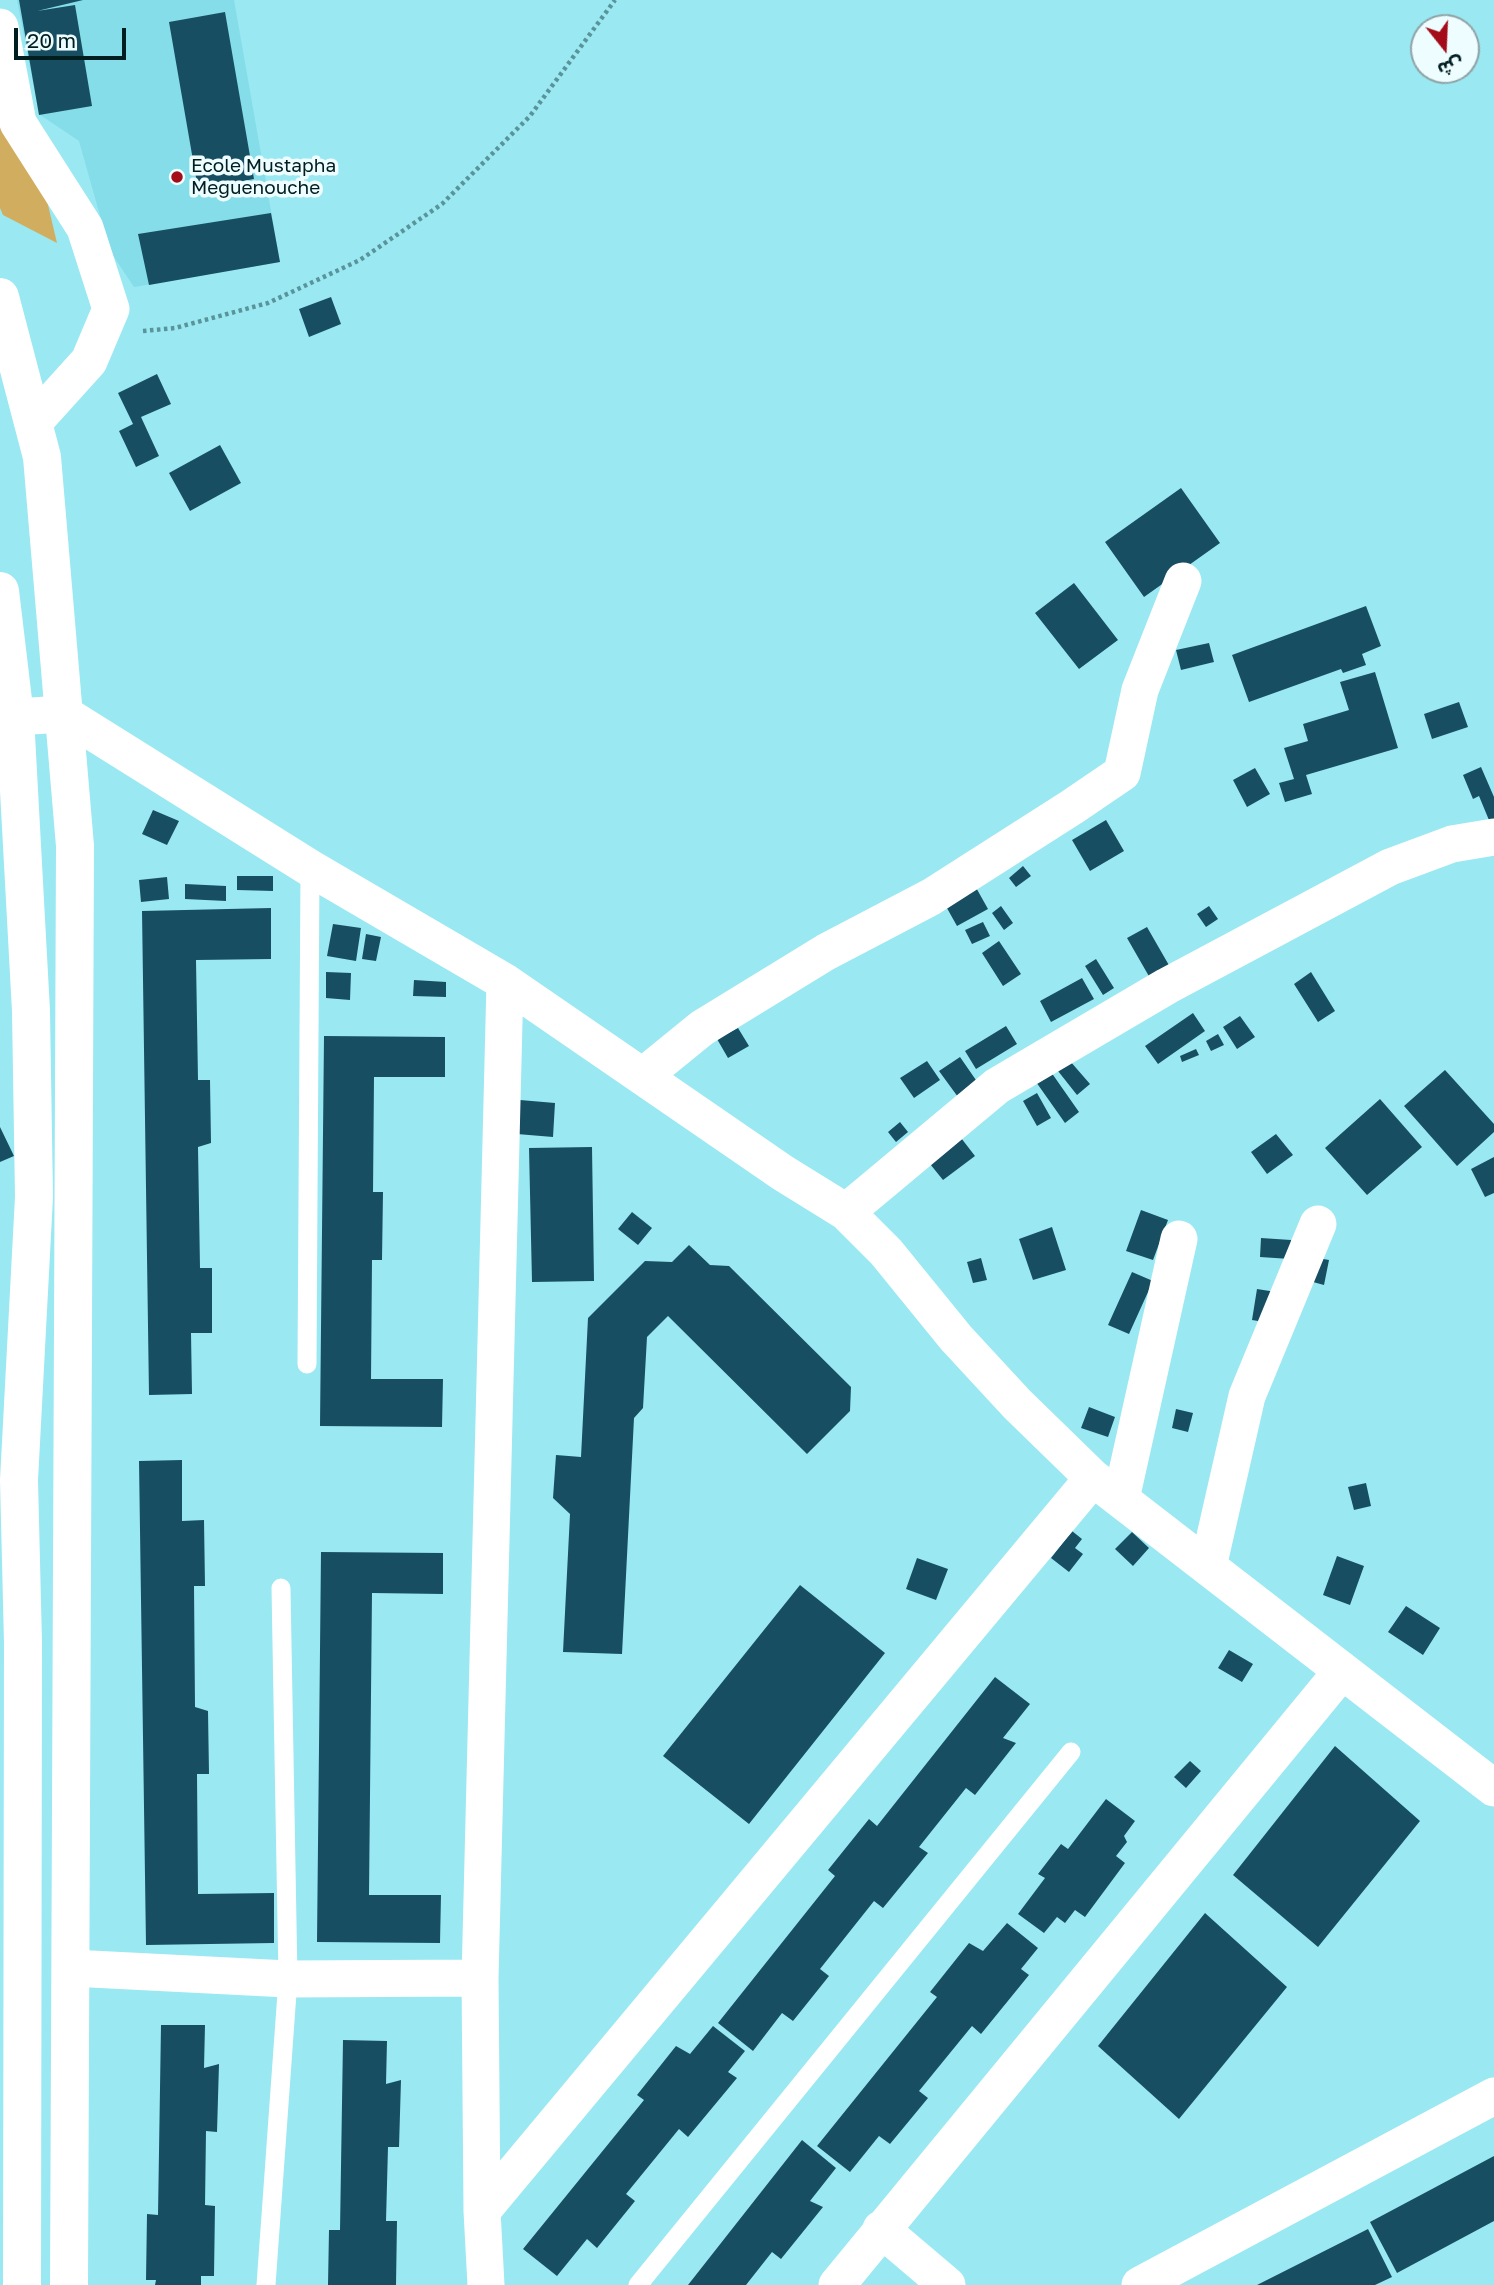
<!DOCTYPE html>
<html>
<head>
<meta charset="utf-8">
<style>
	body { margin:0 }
	#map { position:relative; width:1494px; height:2285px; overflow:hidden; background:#9ae8f2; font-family:"Golos Text","Noto Sans Arabic",sans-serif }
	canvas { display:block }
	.north { position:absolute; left:1410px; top:14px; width:70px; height:70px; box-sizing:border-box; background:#eefdff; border:2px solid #8fa3a6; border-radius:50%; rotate:162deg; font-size:19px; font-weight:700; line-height:28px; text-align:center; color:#001d20 }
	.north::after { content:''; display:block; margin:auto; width:24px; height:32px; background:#a50c19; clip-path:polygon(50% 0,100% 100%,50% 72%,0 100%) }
	.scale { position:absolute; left:14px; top:28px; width:112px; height:32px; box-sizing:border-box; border:4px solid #001d20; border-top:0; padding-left:9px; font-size:21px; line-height:24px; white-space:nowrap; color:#001d20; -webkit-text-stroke:5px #eefdff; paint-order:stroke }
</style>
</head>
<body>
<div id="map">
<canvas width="1494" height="2285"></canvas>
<div class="north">ش</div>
<div class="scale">20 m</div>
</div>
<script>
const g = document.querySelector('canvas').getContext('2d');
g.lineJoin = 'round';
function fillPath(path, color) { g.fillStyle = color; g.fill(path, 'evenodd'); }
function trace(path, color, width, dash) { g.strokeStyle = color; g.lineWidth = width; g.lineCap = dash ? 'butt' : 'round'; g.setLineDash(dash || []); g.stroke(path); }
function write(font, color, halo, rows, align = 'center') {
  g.font = font + ' "Golos Text",sans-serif'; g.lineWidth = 7; g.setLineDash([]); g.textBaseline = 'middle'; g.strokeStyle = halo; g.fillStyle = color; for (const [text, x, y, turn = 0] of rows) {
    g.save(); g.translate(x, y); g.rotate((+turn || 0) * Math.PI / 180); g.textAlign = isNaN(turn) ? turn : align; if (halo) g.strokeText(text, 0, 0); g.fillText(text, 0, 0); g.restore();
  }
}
const built = new Path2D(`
	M17,0H234L280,262L134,287L110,251L79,141L39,114Z`);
const green = new Path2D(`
	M0,75L40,171L57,243L3,215L0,208Z`);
const building = new Path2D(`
	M19,0H83L37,11L75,5L92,106L39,115Z
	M225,12L254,179L198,189L169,22Z
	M271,213L280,262L149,285L138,234Z
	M331,297L341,324L309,337L299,309Z
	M157,374L171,404L141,417L159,456L136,467L119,431L133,424L118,393Z
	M220,445L241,483L190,511L169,473Z
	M1181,488L1220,543L1144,597L1105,542Z
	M1074,583L1118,640L1079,669L1035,613Z
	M1366,606L1381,646L1362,654L1366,665L1343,673L1341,669L1249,702L1232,655Z
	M1209,643L1214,662L1181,670L1176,650Z
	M1375,672L1398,748L1306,775L1312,794L1285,802L1279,783L1294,779L1284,748L1308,741L1303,724L1349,710L1340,682Z
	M1459,702L1468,727L1432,739L1424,714Z
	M1481,767L1494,797V823L1491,825L1479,796L1473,799L1463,775Z
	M1255,768L1270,794L1247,807L1233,780Z
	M153,810L179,821L167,845L142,834Z
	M1106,820L1124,851L1090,871L1072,840Z
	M1023,866L1031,876L1016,887L1009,878Z
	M237,876H273V891L237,890Z
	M167,877L169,899L141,902L139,880Z
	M185,884L226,886V901L185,899Z
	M974,884L988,909L957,926L943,901Z
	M1001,906L1013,923L1004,930L992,913Z
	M1209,906L1218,919L1206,927L1197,914Z
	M271,908V959L196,960L198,1080H210L211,1143L198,1147L200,1268H212V1333H191L192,1394L149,1395L142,911Z
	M983,922L990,936L972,944L965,930Z
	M333,924L361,928L356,961L327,956Z
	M1147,927L1174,974L1154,985L1127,938Z
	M366,934L381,937L376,961L362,959Z
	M999,941L1021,974L1003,986L982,953Z
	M1096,959L1114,988L1103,995L1085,966Z
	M326,972L351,973L350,1000L326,998Z
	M1311,972L1335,1011L1318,1022L1294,984Z
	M1082,978L1094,999L1051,1022L1040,1001Z
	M414,980L446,982V997L413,996Z
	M1193,1013L1205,1031L1158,1064L1145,1046Z
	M1240,1016L1255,1037L1237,1049L1223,1027Z
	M1006,1026L1017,1044L976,1069L965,1051Z
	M738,1028L749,1046L728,1058L717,1039Z
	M1218,1034L1224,1045L1211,1051L1206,1041Z
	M324,1036L445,1037V1077H374L373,1192H383L382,1260H372L371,1379H443L442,1427L320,1426Z
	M1196,1049L1199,1055L1182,1062L1180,1056Z
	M960,1057L978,1083L958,1097L939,1071Z
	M927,1061L940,1080L914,1098L900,1078Z
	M1070,1061L1090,1084L1077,1095L1058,1071Z
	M1044,1062L1079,1112L1065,1123L1029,1072Z
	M1445,1070L1494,1124V1132L1457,1166L1404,1106Z
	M1037,1093L1051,1118L1037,1126L1023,1101Z
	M1380,1099L1422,1147L1367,1195L1325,1148Z
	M520,1100L555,1103L553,1137L517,1134Z
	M900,1122L908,1132L896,1142L888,1132Z
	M0,1127L14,1156L0,1162Z
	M958,1134L975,1156L943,1180L926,1159Z
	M1276,1134L1293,1155L1267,1174L1251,1152Z
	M592,1147L594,1281L532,1282L529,1148Z
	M1494,1157V1193L1485,1197L1471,1169Z
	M1141,1210L1168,1220L1153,1260L1126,1251Z
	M632,1212L652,1228L638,1245L618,1229Z
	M1052,1227L1066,1270L1033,1280L1019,1239Z
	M1261,1238L1291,1240L1290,1259L1260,1257Z
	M689,1245L710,1265L729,1266L851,1387L850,1411L807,1454L668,1316L647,1337L643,1408L634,1418L622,1654L563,1652L570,1514L553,1498L556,1455L581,1457L588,1318L645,1261L672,1262Z
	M981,1258L987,1280L973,1283L967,1262Z
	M1318,1258L1329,1260L1324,1285L1313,1282Z
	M1132,1272L1153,1281L1129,1334L1108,1325Z
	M1257,1289L1276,1292L1270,1323L1252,1320Z
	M1089,1407L1115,1417L1108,1437L1081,1428Z
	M1176,1409L1193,1413L1188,1432L1172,1428Z
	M182,1460V1521L204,1520L205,1586H194L195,1707L208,1711L209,1774H197L198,1894L274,1893V1943L146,1945L139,1461Z
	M1366,1483L1371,1506L1354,1510L1348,1487Z
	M1072,1531L1082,1539L1075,1548L1083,1554L1069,1572L1051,1558Z
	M1132,1532L1149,1548L1133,1566L1115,1549Z
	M321,1552L443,1553V1594L372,1593L369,1895H441L440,1943L317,1942Z
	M1337,1556L1364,1566L1350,1605L1323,1595Z
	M917,1558L948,1569L936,1600L906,1589Z
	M800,1585L885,1653L749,1824L663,1756Z
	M1406,1606L1440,1628L1423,1655L1388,1632Z
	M1229,1650L1253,1664L1242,1682L1218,1668Z
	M995,1677L1030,1704L1003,1738L1016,1743L975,1795L966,1788L919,1847L928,1853L883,1908L874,1901L820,1969L829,1976L793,2021L782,2013L753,2051L718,2023L835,1876L828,1870L869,1819L877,1826Z
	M1335,1746L1420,1821L1318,1947L1233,1875Z
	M1190,1761L1201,1771L1186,1788L1174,1777Z
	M1106,1799L1135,1821L1124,1836L1127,1842L1116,1856L1125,1863L1085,1917L1075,1910L1065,1923L1057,1917L1044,1933L1018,1914L1045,1878L1038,1874L1061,1844L1068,1849Z
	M1205,1913L1287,1987L1179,2119L1098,2046Z
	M1007,1923L1038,1948L1021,1969L1029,1975L981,2034L972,2026L919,2091L928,2098L890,2144L879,2136L850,2172L817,2146L937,1997L930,1992L969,1943L983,1951Z
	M161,2025H205L204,2068L219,2064L217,2132L206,2131L205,2205L215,2206L214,2276H201V2285H155L156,2280H146L147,2214L158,2215Z
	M713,2026L745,2051L728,2072L737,2078L688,2137L679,2129L626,2194L635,2201L597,2248L587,2239L557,2276L523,2249L644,2100L637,2095L676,2046L690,2054Z
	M343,2040L387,2041L386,2084L401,2080L399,2147H388L386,2221H397L396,2285H328L329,2230H340Z
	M802,2140L836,2168L810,2201L823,2207L781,2259L772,2252L746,2285H688Z
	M1494,2156V2221L1397,2273L1370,2222Z
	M1368,2229L1392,2277L1375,2285H1257Z`);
const path = new Path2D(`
	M143,331L175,328L268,303L360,260L442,204L530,116L615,0`);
const lane = new Path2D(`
	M307,1364L310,868
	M266,2285L288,1979L281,1588
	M638,2285L1071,1752`);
const street = new Path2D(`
	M0,27L18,123L85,228L111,309L89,361L33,423
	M0,720L15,717L64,714L310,868L505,982L783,1173L846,1212L886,1252L956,1338L1017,1404L1093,1478L1494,1788
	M643,1076L702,1028L826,952L931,897L1072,807L1122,773L1140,690L1183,581
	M846,1212L997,1086L1167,986L1390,867L1452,844L1494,837
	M1121,1499L1179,1239
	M1208,1567L1247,1396L1318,1224
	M71,1968L288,1979L480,1978L482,2211L486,2285
	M480,1978L505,982
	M482,2211L1093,1478
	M881,2229L947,2285
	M837,2285L1342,1671
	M1140,2285L1494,2096`);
const secondary = new Path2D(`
	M0,297L42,457L75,846L69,2285
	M0,591L15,717L31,1011L34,1197L19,1480L23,1643L22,2285`);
const markers = [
	[177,177,7,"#a50c19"]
];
const poiNames = [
	["Ecole Mustapha",191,166],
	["Meguenouche",191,188]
];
fillPath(built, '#84dde8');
fillPath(green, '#d1ae5f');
fillPath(building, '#184e62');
trace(path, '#5a949b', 4.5, [3.5, 3.5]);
trace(lane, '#fff', 19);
trace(street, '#fff', 37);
trace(secondary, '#fff', 38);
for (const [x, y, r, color] of markers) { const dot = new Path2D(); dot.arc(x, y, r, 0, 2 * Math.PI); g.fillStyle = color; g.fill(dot); trace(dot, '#eefdff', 2.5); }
write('19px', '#001d20', '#eefdff', poiNames, 'left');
</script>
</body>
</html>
